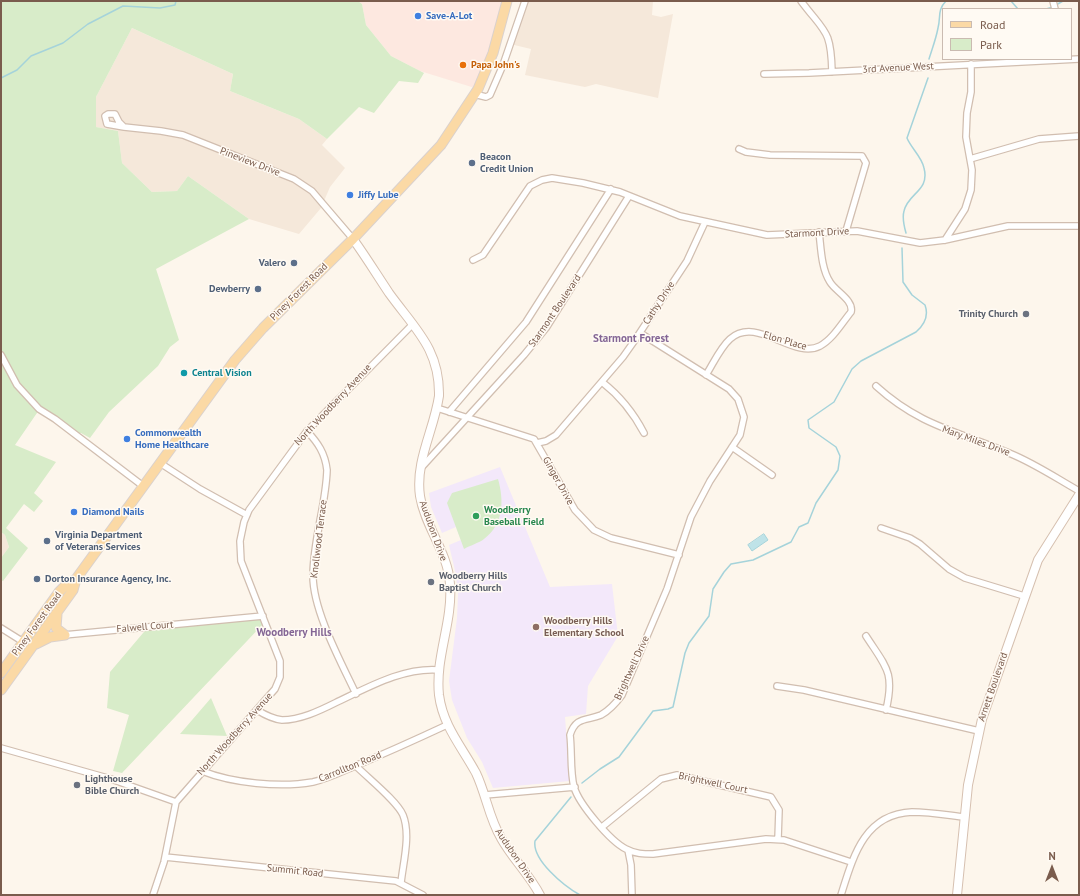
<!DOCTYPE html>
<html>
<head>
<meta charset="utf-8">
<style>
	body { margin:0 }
	#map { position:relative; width:1080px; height:896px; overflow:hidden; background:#fdf6ec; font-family:"PT Sans",sans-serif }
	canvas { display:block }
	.frame { position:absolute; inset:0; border:2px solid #7a5c4d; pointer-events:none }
	.legend { position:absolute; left:942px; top:8px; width:130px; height:52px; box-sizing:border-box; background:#fffaf3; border:1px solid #cabbb1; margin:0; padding:5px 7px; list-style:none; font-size:12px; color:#7a5c4d }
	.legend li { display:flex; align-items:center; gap:8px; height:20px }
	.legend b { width:20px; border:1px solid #cabbb1 }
	.north { position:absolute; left:1032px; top:848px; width:40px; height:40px; -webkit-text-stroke:3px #fffaf3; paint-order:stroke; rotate:0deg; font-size:11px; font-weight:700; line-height:16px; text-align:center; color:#7a5c4d }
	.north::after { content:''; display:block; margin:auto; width:14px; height:18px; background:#7a5c4d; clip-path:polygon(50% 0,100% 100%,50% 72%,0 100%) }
</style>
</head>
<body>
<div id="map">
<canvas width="1080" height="896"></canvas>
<div class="frame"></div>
<ul class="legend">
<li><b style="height:5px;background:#fbd9a5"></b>Road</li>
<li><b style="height:11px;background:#d8ecc9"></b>Park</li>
</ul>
<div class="north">N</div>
</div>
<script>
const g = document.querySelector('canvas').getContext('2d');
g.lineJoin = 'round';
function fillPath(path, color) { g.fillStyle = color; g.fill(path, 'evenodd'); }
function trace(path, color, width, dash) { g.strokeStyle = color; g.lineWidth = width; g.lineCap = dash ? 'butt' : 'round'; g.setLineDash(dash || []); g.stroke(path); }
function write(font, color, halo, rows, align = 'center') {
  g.font = font + ' "PT Sans",sans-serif'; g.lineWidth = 3; g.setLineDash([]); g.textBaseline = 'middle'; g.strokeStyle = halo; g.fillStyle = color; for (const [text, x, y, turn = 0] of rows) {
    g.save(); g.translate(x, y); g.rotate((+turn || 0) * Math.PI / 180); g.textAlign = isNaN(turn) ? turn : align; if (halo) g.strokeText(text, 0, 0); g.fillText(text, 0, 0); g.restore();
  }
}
const residential = new Path2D(`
	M525,1H653L652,15L661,17L673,14L658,98L596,84L585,87L525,75L531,49L510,44Z
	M132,28L233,74L230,91L299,119L327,139L322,145L345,168L330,187L321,208L299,234L249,219L188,176L177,191L152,192L122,163L118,131L96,127V97Z
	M1,532L5,535L9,547L1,558Z`);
const commercial = new Path2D(`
	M358,1H507L478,89L420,71L391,56L366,25L362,4Z`);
const education = new Path2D(`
	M500,467L550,587L612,584L618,636L588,686L586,714L565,717L570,781L493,788L482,762L467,738L452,700L449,681L457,618L458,594L456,575L449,545L461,540L456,527L442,533L431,507L429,493Z`);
const green = new Path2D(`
	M1,1H358L362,4L366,25L391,56L424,73L418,83L399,81L374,113L359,107L327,139L299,119L230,91L233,74L132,28L96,97V127L118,131L122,163L152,192L177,191L188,176L249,219L156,269L179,340L170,347L158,366L109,412L90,438L81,433H72L39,410L15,445L56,462L34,493L43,501L34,512L24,504L6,528L28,548L3,581L1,580V558L9,547L5,535L1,532Z
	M498,479C504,500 504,524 484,539C479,543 471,545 464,549L447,503L452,493Z
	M263,616L265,622L122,773L113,771L129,715L107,708L110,672L149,626Z
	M211,698L227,736L180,734Z`);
const water = new Path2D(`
	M764,534L768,540L752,551L748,545Z`);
const stream = new Path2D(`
	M1011,1L1018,9
	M1056,5L1063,1
	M1046,9L1053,7
	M929,59C932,49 936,39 938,28C941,17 937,10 946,1
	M1,78L17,70L31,56L63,43L88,24L123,6L160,8L175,5L176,1
	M906,233C904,226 902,218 904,211C908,193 930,191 924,168C922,157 911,148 907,138L928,78
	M582,783L600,769L619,757L653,711L668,709L673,707L685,653L689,643L709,616L713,589L724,572L731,564L753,560L791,542L799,527L808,523L816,503L838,470L840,456L836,447L809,428L808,420L834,402L852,369L861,361L916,332C924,325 929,316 925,305L912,295L903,282L902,248
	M571,797L535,841C532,860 564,886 580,895`);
const street = new Path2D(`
	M801,1C825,33 831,29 832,72
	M1053,1L1055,9
	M764,74L809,73L1079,59
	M474,94L486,97L490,95L503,65L525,1
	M124,127L107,124L105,116L108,114H115L119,122L124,127L161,131L183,135L294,179L312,191L353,239
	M739,149L746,152L770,155L862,156L866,163L846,231
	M970,159L1039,139L1079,136
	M945,240L965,209L971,190L972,170L966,137L967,113L971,92V64
	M473,260L483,255L530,186L542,180L552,178L583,183L620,192L680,216L767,235L857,231L920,243L945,240L1008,226H1079
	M640,333L729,389L738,399L744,417L740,435L710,481L691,517L667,589L622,695C616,703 610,710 601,715C587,721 576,716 570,735C572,751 570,771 574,787C579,804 610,841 626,849C635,854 644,854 653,854L766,839L784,840L851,862
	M1,355L17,385L39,409L55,419L143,486
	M706,375C713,364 720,348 730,339C757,315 793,360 820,346C833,339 842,323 851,312C854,300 835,291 830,282C821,268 821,247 819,232
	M602,382C620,396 633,412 644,433
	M876,386C920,426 957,431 1009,453C1034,463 1056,478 1079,491
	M437,408L534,439L575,510L594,530L611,538L679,555
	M449,412L526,322L611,189
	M307,431C318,443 325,453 327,470C326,505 313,540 313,576C313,611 341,662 356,694
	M537,443L546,441L556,435L623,357L635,340L687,261L705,222
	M732,447L772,475
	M160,463L200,489L247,515
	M421,468L524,355L546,328L629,196
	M881,528L910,538L920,544L949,569L965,578L1024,596
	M1,628L25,643
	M64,635L263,616
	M866,636C886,667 895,672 886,710
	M777,686L804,690L979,731
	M257,710C265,715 273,719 282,720C300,720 319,711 335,703C367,688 403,667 439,670
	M1,748L111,779L176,802
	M356,766C368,778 397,801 403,815C411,835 403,863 401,883
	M202,771C232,783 280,788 313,782C327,779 341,772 355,766C386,753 417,739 447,725
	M485,795L575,787
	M602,827L661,779L677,775L771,797L779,810L778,839
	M628,850L631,865L632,895
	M165,857L396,881L423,895
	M153,895L164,862L176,802L275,689L280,677V661L241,561L240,541L244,522L249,510L307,431L413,324
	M841,895C853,857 864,814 912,812C929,812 947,815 964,817`);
const secondary = new Path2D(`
	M353,239C366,257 377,275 389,293C415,329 440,349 439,396C434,430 415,461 420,496C425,527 448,552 450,584C453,622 435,657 439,695C443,726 462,747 476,773C486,794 489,818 501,838C512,858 529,874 540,895
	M957,895L968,785L982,719L1038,560L1079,495`);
const primary = new Path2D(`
	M57,614L56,628L65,635
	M36,644L50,637L65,635
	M1,673L59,592L65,586L76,579
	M1,690L73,590L76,579L235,360L263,328L353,239L441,145L478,89L493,53L507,1`);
const markers = [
	[418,16,4,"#3f7fe0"],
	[463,65,4,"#e8710a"],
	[472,163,4,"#5c6f8a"],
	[350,195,4,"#3f7fe0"],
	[294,263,4,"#5c6f8a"],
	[258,289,4,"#5c6f8a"],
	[1026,314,4,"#6b7280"],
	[184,373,4,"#0f9aa8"],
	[127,439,4,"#3f7fe0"],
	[74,512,4,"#3f7fe0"],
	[476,516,4,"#2e9e5b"],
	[47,541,4,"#5c6f8a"],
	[37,579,4,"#5c6f8a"],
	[431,582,4,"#6b7280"],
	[536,627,4,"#8d6e63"],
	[77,785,4,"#6b7280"]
];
const shopNames = [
	["Save-A-Lot",426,16],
	["Jiffy Lube",358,195],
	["Commonwealth",135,433],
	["Home Healthcare",135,445],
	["Diamond Nails",82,512]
];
const foodNames = [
	["Papa John's",471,65]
];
const streetNames = [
	["3rd Avenue West",898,68,-3],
	["Pineview Drive",250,162,21],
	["Starmont Drive",817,233,-3],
	["Piney Forest Road",299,292,-45],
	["Cathy Drive",659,303,-57],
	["Starmont Boulevard",555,311,-56],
	["Elon Place",785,341,16],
	["North Woodberry Avenue",333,405,-47],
	["Mary Miles Drive",976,441,20],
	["Ginger Drive",558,481,61],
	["Audubon Drive",433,531,70],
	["Knollwood Terrace",319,539,-83],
	["Piney Forest Road",37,624,-54],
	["Falwell Court",145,627,-5],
	["Brightwell Drive",632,668,-65],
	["Arnett Boulevard",993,687,-71],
	["North Woodberry Avenue",235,734,-48],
	["Carrollton Road",350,767,-22],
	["Brightwell Court",713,783,12],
	["Audubon Drive",515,856,56],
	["Summit Road",295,871,6]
];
const serviceNames = [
	["Beacon",480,157],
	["Credit Union",480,169],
	["Valero",286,263,"right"],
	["Dewberry",250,289,"right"],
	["Virginia Department",55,535],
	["of Veterans Services",55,547],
	["Dorton Insurance Agency, Inc.",45,579]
];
const worshipNames = [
	["Trinity Church",1018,314,"right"],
	["Woodberry Hills",439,576],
	["Baptist Church",439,588],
	["Lighthouse",85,779],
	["Bible Church",85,791]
];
const cultureNames = [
	["Central Vision",192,373]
];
const leisureNames = [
	["Woodberry",484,510],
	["Baseball Field",484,522]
];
const educationNames = [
	["Woodberry Hills",544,621],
	["Elementary School",544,633]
];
const neighbourhoodNames = [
	["Starmont Forest",631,339],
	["Woodberry Hills",294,633]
];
fillPath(residential, '#f5e8da');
fillPath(commercial, '#fde8e0');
fillPath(education, '#f3e8fa');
fillPath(green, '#d8ecc9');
fillPath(water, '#bfe3e8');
trace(water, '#a5d3da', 1);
trace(stream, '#a5d3da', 1.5);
trace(street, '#d1beb0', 8);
trace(secondary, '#d6c0b0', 10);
trace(primary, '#dad1cd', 11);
trace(street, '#fff', 5.5);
trace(secondary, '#fff', 8);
trace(primary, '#fbd9a5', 9);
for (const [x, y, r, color] of markers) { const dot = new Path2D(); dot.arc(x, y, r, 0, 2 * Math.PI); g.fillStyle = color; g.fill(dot); trace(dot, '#fffaf3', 1.5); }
write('bold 10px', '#366cbe', '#fffaf3', shopNames, 'left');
write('bold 10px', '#c56008', '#fffaf3', foodNames, 'left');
write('10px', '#7a5c4d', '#fffaf3', streetNames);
write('bold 10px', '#4e5e75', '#fffaf3', serviceNames, 'left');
write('bold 10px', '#5b616d', '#fffaf3', worshipNames, 'left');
write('bold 10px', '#0d838f', '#fffaf3', cultureNames, 'left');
write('bold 10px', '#27864d', '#fffaf3', leisureNames, 'left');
write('bold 10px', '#785e54', '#fffaf3', educationNames, 'left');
write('bold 11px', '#846695', '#fffaf3', neighbourhoodNames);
</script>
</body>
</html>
